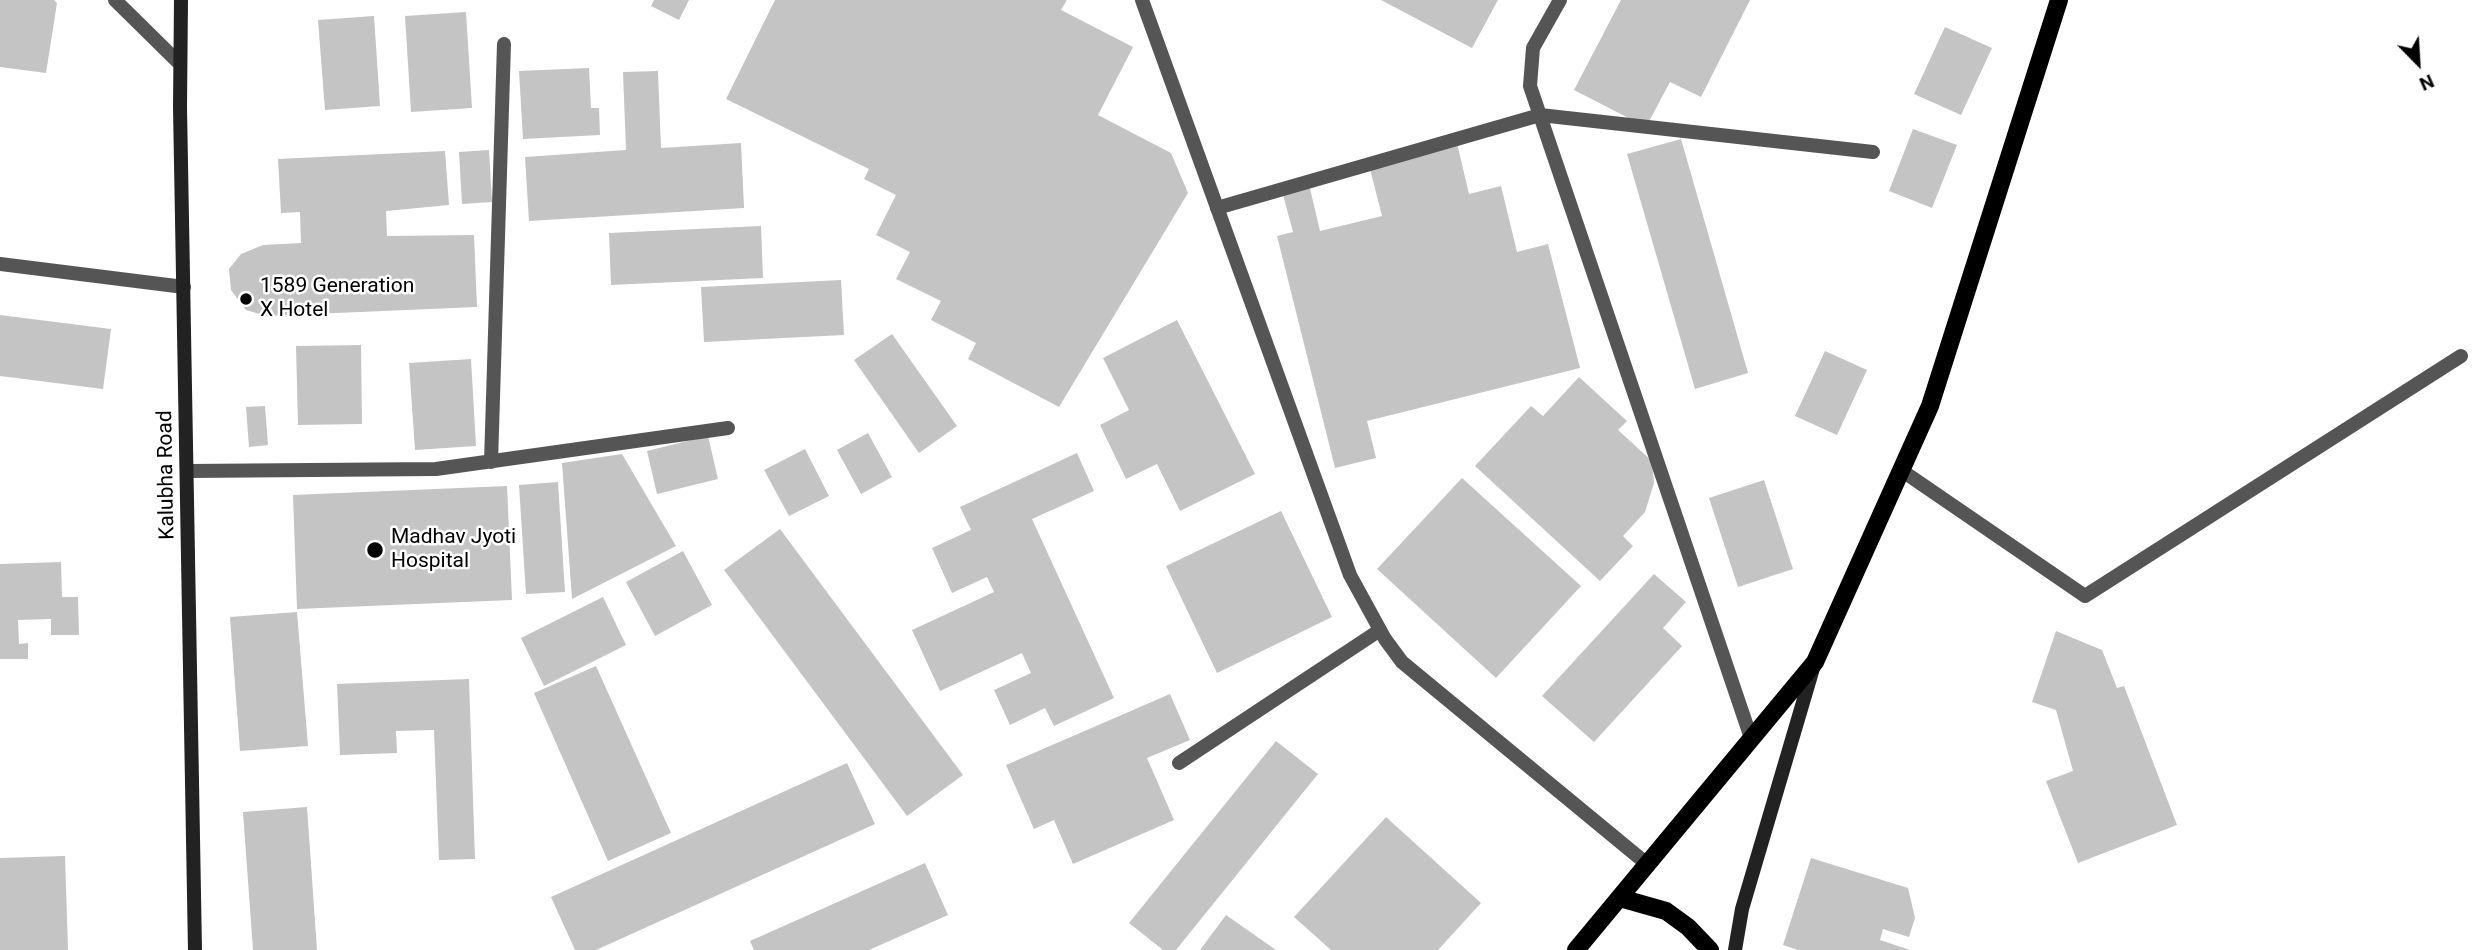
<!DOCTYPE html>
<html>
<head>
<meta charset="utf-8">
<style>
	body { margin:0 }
	#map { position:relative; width:2481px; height:950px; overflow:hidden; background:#fff; font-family:Roboto,sans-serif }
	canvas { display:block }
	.north { position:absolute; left:2383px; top:28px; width:70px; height:70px; -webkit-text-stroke:5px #fff; paint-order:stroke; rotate:156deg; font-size:19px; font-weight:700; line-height:28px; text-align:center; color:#000 }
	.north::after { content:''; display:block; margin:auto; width:24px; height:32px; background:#000; clip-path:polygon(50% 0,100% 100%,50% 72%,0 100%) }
</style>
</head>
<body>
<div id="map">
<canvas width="2481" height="950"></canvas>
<div class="north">N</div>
</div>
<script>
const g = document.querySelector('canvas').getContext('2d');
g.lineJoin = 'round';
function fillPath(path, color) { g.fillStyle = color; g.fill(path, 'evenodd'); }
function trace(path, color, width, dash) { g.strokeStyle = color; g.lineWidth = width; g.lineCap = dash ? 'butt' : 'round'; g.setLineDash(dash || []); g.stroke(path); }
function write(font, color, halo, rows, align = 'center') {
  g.font = font + ' Roboto,sans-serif'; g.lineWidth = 5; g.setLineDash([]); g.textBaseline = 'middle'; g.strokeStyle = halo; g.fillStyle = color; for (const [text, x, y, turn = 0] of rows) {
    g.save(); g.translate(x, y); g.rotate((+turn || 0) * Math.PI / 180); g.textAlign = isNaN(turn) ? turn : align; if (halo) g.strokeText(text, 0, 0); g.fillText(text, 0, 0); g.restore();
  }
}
const building = new Path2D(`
	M0,0H54L57,3L46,73L0,67Z
	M654,0H689L679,20L651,6Z
	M775,0H1067L1061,10L1133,47L1098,115L1171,153L1188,193L1059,407L968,359L976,343L931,320L941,301L896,279L910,252L876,235L896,195L864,179L869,169L726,99Z
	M1381,0H1498L1472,48Z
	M1621,0H1750L1701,97L1670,82L1646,127L1574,90Z
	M466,12L472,108L411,112L405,16Z
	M374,16L380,106L325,110L318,20Z
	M1945,27L1992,48L1961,115L1914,94Z
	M589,68L591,108H599L600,135L523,139L519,71Z
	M658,71L661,148L741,143L744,208L529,221L525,157L626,150L623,72Z
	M1913,129L1957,145L1932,208L1889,191Z
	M1681,139L1748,373L1695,389L1627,154Z
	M1457,143L1469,194L1501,186L1517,252L1548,244L1580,368L1367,421L1376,458L1335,468L1277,236L1293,232L1282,191L1309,184L1320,231L1382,216L1369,165Z
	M489,150L492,202L462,204L459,152Z
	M445,151L449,205L386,211L387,236L474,235L477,307L266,316L246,310L231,290L229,269L241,254L263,245L301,243L300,212L281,213L278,159Z
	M761,226L763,278L611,285L609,233Z
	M841,280L844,335L704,342L701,287Z
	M0,315L111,329L103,389L0,376Z
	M1177,320L1255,474L1180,511L1157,464L1126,479L1100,425L1129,410L1103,358Z
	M892,334L957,426L919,453L854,360Z
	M361,345L362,424L298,425L296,346Z
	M1825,351L1867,370L1837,435L1795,416Z
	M471,359L476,446L415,450L409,363Z
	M1579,377L1627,421L1618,430L1652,461L1654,483L1645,512L1623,536L1633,546L1600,581L1475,466L1531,406L1543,416Z
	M265,406L268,445L249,447L246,407Z
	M868,433L892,477L861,494L837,450Z
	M708,436L718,479L657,494L647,451Z
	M805,449L829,496L789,516L764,470Z
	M1077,453L1094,491L1032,519L1114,698L1054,726L1045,708L1010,725L994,690L1031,673L1022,653L940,691L912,630L994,592L987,577L952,593L932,548L971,530L960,507Z
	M622,454L676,546L572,599L562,463Z
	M1462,478L1581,586L1496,678L1377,569Z
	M1764,480L1793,569L1738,587L1709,498Z
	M558,482L565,592L526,594L519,485Z
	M507,486L512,600L297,609L293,495Z
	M1281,511L1332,617L1217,673L1166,566Z
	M780,529L963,775L907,816L724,570Z
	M683,551L712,605L655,636L626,582Z
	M61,562L62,597H78L79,635H51V619L18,620L19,644L28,643V659H0V564Z
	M1654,574L1686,602L1663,628L1682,646L1594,742L1542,696Z
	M603,597L626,645L544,686L521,638Z
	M297,612L308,746L240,751L230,617Z
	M2056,631L2102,650L2117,688L2124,686L2177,825L2078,863L2046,781L2073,771L2056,710L2032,702Z
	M596,666L671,833L608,861L534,693Z
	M469,679L475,859L439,860L434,730L396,731L397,753L340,755L337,684Z
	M1170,694L1190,740L1147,758L1174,820L1073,864L1054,820L1034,829L1006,765Z
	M1276,741L1318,774L1176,950H1163L1129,923Z
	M847,763L875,824L596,950H575L551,897Z
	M307,807L317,950H253L243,812Z
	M1386,817L1481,903L1438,950H1331L1294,917Z
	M65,856L68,950H0V858Z
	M1811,858L1908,888L1915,918L1909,937L1883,929L1880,940L1910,950H1798L1783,945Z
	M925,863L948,915L869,950H754L750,941Z
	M1226,915L1276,950H1200Z`);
const lane = new Path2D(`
	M1142,0L1350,575L1385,639L1402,662L1647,864
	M1540,115L1873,152
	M1901,470L2085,596L2461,356
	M1179,763L1380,630`);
const street = new Path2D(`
	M115,0L180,64
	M1560,0L1533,48L1530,86L1751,738
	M1217,208L1540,115
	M0,264L184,287
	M491,462L504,44
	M188,471L436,469L728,428`);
const secondary = new Path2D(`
	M181,0L180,107L195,950
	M1735,950L1742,909L1814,665`);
const primary = new Path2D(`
	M1620,898L1666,911L1688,927L1710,950
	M1576,950L1815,662L1930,406L2059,0`);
const markers = [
	[246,299,7,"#000"],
	[375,550,9,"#000"]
];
const poiNames = [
	["1589 Generation",260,287],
	["X Hotel",260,311],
	["Madhav Jyoti",391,538],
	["Hospital",391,562]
];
const streetNames = [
	["Kalubha Road",167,475,-91]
];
fillPath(building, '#c4c4c4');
trace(lane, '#555', 14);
trace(street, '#555', 14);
trace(secondary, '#222', 14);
trace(primary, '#000', 18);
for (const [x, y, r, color] of markers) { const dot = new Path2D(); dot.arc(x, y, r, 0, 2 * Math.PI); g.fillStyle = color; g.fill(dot); trace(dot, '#fff', 2.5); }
write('21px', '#000', '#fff', poiNames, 'left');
write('21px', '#000', '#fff', streetNames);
</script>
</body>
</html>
